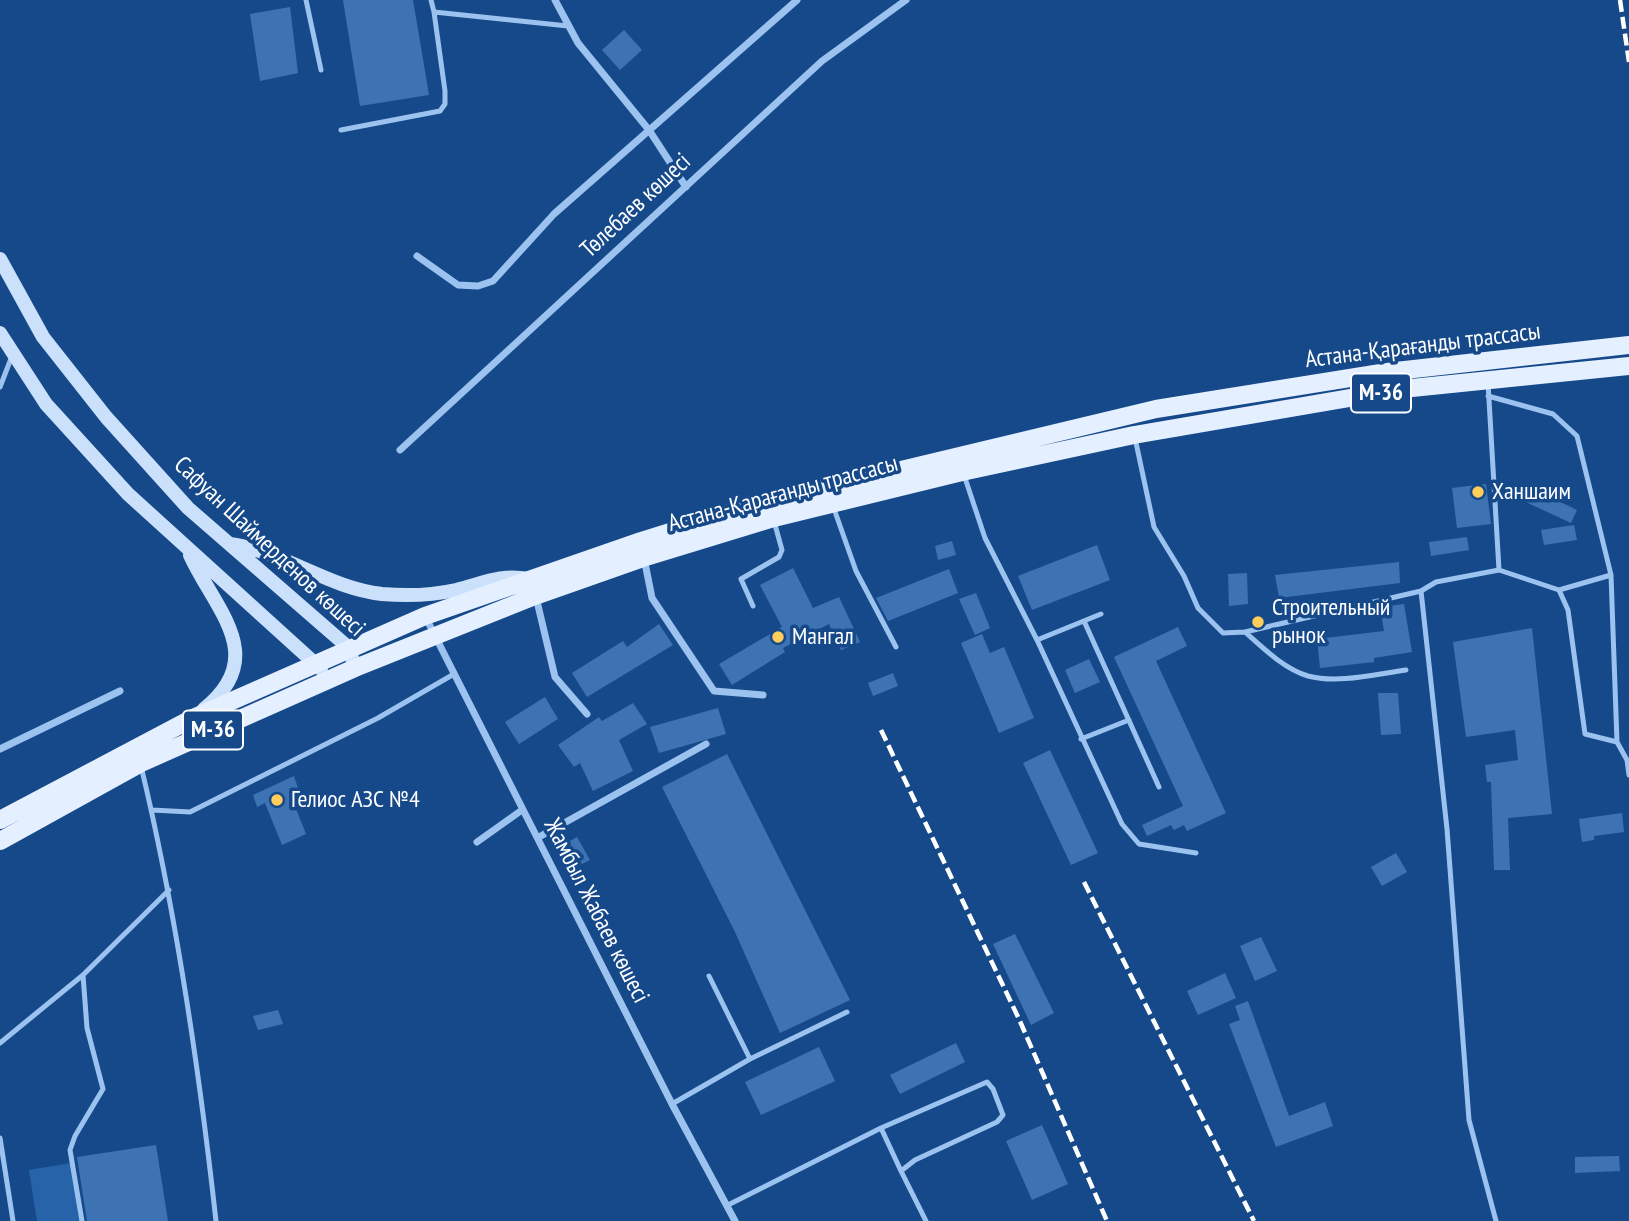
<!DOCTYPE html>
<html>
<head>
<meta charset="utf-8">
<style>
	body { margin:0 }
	canvas { display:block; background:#15498a }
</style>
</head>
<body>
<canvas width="1629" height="1221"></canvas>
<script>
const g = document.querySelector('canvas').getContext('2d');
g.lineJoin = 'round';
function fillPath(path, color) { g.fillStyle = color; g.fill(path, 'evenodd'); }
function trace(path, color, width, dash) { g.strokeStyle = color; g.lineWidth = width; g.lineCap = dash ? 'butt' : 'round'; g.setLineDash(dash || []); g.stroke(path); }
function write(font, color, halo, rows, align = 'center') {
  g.font = font + ' "PT Sans Narrow",sans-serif'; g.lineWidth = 7; g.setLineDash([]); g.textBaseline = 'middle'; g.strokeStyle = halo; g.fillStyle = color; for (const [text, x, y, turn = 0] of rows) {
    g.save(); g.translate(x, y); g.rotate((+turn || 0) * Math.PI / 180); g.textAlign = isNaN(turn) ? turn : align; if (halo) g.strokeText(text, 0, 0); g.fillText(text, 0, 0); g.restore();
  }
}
const green = new Path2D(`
	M71,1163L81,1221H37L29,1170Z`);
const building = new Path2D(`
	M343,0H413L429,95L360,106Z
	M290,7L298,73L260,81L250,14Z
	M624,30L642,50L620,70L602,50Z
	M1486,484L1491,524L1457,528L1452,488Z
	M1523,484L1577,510L1571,523L1517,498Z
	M1574,525L1577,540L1544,545L1541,530Z
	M1467,537L1469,550L1431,556L1429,542Z
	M952,541L956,555L938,560L935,546Z
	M1097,545L1110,580L1032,610L1018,576Z
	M1399,562L1400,583L1279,598L1275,575Z
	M793,568L813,608L839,597L860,642L841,650L829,624L783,648L785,652L732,685L719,664L782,627L760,585Z
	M949,569L958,593L888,621L876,598Z
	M1247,573L1248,604L1229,606L1228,574Z
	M976,593L990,628L975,635L959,599Z
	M1404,604L1412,652L1374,658V662L1320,668L1317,639L1384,631L1380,607Z
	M659,624L673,645L587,697L572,673L623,641L627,647Z
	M1178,627L1187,646L1156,661L1226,813L1187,831L1184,825L1174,830L1171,825L1147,836L1142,825L1183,806L1114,657Z
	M1532,628L1552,814L1508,818L1510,870H1494L1491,782H1487L1485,765L1518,760L1515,730L1466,737L1453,642Z
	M982,634L990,653L1004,647L1034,718L999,733L961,643Z
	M1089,659L1100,682L1075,693L1065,670Z
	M893,673L898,686L873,696L868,683Z
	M1378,693H1398L1401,734L1381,735Z
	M545,697L558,719L519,744L505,722Z
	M633,703L647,724L619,740L633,771L593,791L580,763L574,767L558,745L599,717L602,721Z
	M718,708L726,734L659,753L650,727Z
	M1050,750L1098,853L1071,865L1023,763Z
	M727,754L850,1000L780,1033L735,932L662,787Z
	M294,776L299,791L290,794L306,834L282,845L265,803L257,807L253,795Z
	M1622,813L1624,832L1594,836V840L1582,842L1579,819Z
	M577,837L590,860L578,866L565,844Z
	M1396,853L1407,872L1382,886L1371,867Z
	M1015,934L1054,1013L1031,1025L993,944Z
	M1261,937L1277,971L1255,981L1240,946Z
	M1225,973L1236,998L1198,1015L1187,991Z
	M1248,1001L1289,1116L1325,1102L1333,1126L1276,1147L1229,1024L1240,1020L1235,1006Z
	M278,1010L283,1024L258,1030L253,1016Z
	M956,1043L965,1062L900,1094L890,1075Z
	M819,1047L835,1081L761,1115L745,1082Z
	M1042,1125L1068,1184L1032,1200L1006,1141Z
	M156,1145L168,1221H87L77,1157Z
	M1619,1156L1620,1171L1575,1173V1157Z`);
const lane = new Path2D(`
	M306,0L321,70
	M431,0L434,12L568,26
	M341,130L440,111L445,104V91L434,12
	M1488,383L1499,570L1436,582L1421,591L1447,829L1469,1120L1496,1221
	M0,387L12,356
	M1488,396L1553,414L1577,436L1611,575
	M1135,438L1154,527L1184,576L1198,608L1223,633L1245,632C1263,648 1284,669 1308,676C1338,684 1376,674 1406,670
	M964,475L985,538L1037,640L1122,824L1139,844L1196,853
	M833,506L856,571L896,647
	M1499,570L1559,590L1568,610L1585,734L1617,742L1627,760L1629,775
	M1559,590L1611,575L1617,742
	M753,606L741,579L779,557L782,550L774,521
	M1084,621L1159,787
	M1245,632L1421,591
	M1037,640L1101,614
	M1081,739L1129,720
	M141,766C177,916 199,1068 216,1221
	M152,810L190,812L378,718L454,674
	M709,976L750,1059
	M0,1043L83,975L169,890
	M672,1104L750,1059L847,1012
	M881,1128L901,1171
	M0,1138L13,1221
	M728,1205L881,1128L987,1082L993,1089L1003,1115L997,1122L915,1160L901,1171L926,1221
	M82,1221L70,1150L75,1136L103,1089L87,1028L83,975`);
const street = new Path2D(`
	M555,0L578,43L649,130L686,187
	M417,256L458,285L478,286L493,281L554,214L797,0
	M400,450L822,61L906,0
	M644,558L652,598L714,691L763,695
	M536,597L555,677L587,714
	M426,618L672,1104L735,1221
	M0,749L120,691
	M539,837L706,744
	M477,842L522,810`);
const secondary = new Path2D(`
	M0,259L43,337L106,417L188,508L349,648L355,668
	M0,333L46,404L128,494L321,669
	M230,544C283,551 328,588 382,594C405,596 433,595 456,590C484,583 500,574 529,579
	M190,555C215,610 270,656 204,709`);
const primary = new Path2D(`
	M0,820L193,718L425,616L641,541L759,504L1156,409L1387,372L1629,345
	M0,841L141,763L355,668L535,596L643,558L774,518L962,472L1134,435L1402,389L1629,366`);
const rail = new Path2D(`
	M1620,0L1629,62
	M881,730L1019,1019L1107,1221
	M1084,882L1254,1221`);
const markers = [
	[1478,492,7,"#ffcd5a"],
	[1258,622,7,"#ffcd5a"],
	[778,637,7,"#ffcd5a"],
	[277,800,7,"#ffcd5a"]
];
const shields = [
	[1381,393,60],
	[213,730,60]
];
const shieldNames = [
	["M-36",1381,393],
	["M-36",213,730]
];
const streetNames = [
	["Төлебаев көшесі",636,206,-43],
	["Астана-Қарағанды трассасы",1423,346,-7],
	["Астана-Қарағанды трассасы",783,494,-15],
	["Сафуан Шаймерденов көшесі",269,547,43],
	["Жамбыл Жабаев көшесі",596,911,63]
];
const poiNames = [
	["Ханшаим",1492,492],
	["Строительный",1272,608],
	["рынок",1272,636],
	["Мангал",792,637],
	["Гелиос АЗС №4",291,800]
];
fillPath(green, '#2763a9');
fillPath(building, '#3d73b3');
trace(lane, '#9cc3ef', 5);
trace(street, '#9cc3ef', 7);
trace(secondary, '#cae0fb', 14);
trace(primary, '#e4efff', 18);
trace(rail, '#fff', 4.5, [12, 5]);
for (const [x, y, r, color] of markers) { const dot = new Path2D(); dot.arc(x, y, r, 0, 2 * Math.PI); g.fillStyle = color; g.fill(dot); trace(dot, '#15498a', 2.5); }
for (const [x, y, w] of shields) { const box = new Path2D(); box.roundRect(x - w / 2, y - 19.5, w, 39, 5); g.fillStyle = '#15498a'; g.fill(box); trace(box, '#fff', 2); }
write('bold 23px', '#fff', null, shieldNames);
write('24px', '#fff', '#15498a', streetNames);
write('24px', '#fff', '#15498a', poiNames, 'left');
</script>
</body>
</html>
